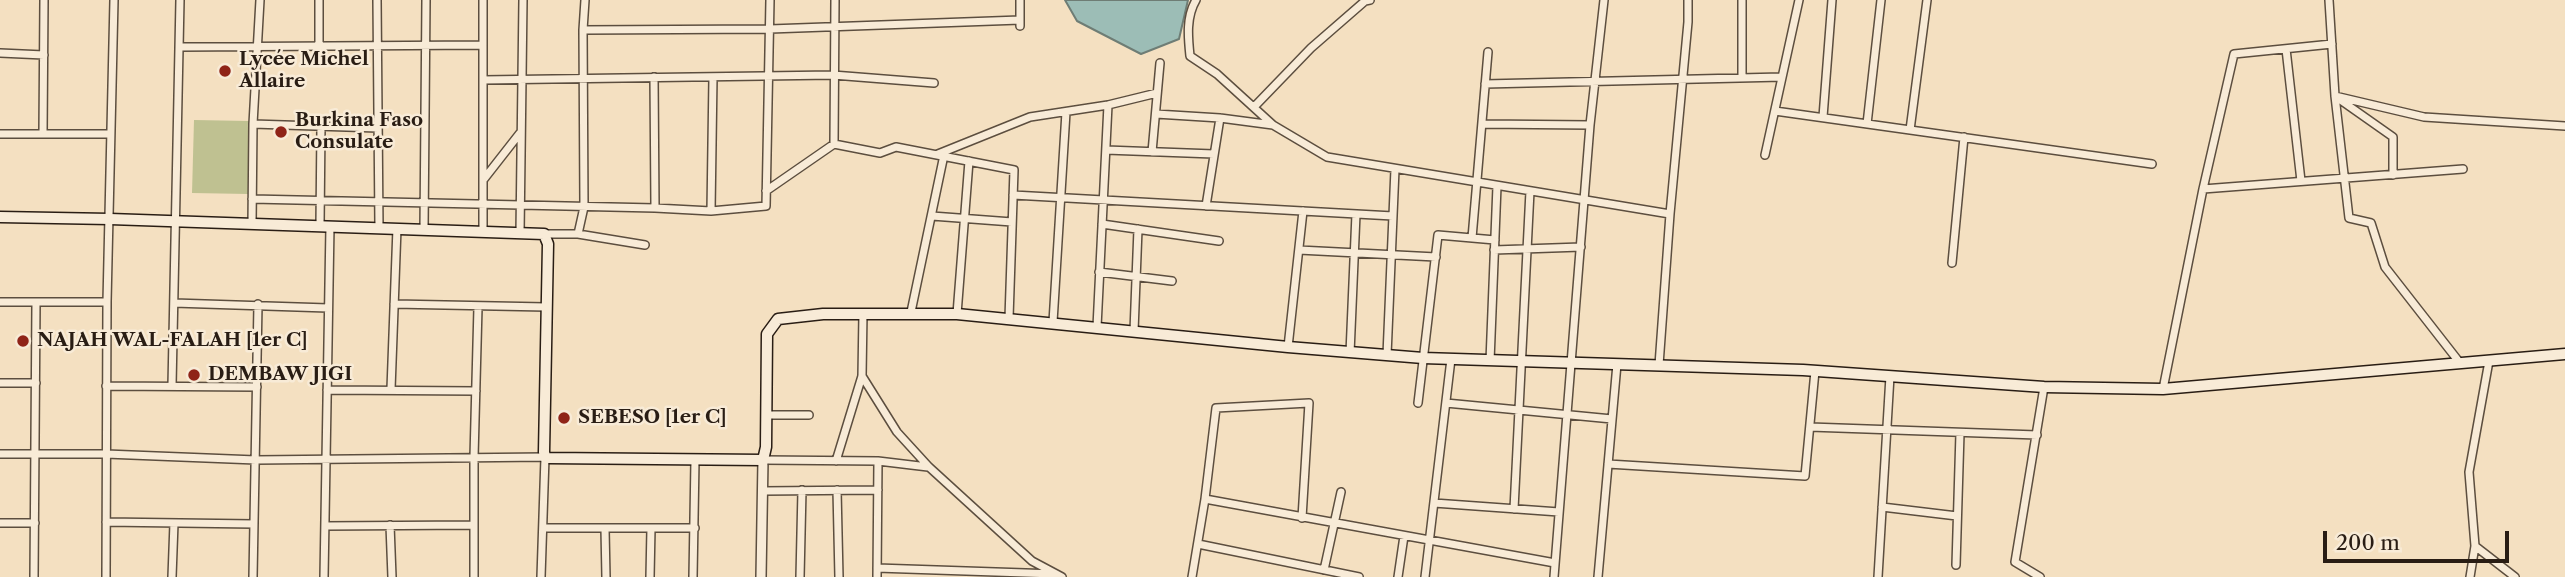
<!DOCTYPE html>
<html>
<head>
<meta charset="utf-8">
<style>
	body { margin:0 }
	#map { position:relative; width:2565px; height:577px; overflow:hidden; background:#f4e0c1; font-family:"Libre Caslon Text",serif }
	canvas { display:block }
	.scale { position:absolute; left:2323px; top:531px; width:186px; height:32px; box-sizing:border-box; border:4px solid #291d14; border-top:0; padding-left:9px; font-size:21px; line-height:24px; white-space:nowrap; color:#291d14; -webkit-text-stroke:5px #f8ebd7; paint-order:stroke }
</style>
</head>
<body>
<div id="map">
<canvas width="2565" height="577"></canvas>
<div class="scale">200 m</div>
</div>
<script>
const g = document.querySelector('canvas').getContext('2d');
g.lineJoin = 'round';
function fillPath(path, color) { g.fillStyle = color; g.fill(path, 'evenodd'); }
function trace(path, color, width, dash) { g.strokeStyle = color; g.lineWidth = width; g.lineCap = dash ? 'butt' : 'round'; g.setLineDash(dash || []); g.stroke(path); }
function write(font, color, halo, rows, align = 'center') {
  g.font = font + ' "Libre Caslon Text",serif'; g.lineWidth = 5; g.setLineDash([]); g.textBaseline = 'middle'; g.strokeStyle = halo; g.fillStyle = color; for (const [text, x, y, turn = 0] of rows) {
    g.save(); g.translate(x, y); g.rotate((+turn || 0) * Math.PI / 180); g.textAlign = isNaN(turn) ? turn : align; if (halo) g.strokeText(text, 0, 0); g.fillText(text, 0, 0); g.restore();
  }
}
const green = new Path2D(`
	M194,120L249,121L248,194L192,193Z`);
const water = new Path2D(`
	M1065,0H1188L1179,39L1141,54L1077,21Z`);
const minor = new Path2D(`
	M377,0L379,227
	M483,0V232
	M1196,0C1186,17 1188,37 1190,56L1217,74L1273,125
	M2329,0L2335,96L2349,218L2371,223L2385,267L2460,363
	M1020,26V0
	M583,30L770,29L1020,20
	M180,47L483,45
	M319,47V0
	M2286,49L2301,181
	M0,53L44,55
	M654,77L655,208
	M1742,78V0
	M483,80L833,75L934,83
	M1485,84L1782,77
	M2335,96L2424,117L2565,126
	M2339,99L2393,137V175
	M1254,107L1311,48L1365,1L1370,0
	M1775,111L2152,164
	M1156,114L1220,118L1273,125L1327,157L1670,214
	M1823,117L1832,0
	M253,124L378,128
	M1482,124L1590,125
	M1867,124L1881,0
	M1910,130L1927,0
	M0,134H110
	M43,134L44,0
	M834,144L880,153L896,147L1014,170L1009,318
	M1106,150L1214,154
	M1152,152L1160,63
	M938,154L1030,117L1108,105L1157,93
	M1765,155L1799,0
	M484,179L520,133
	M2203,189L2463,169
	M766,191L834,144L835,0
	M1013,195L1393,216
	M252,199L655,208L711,211L766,206L770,0
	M1206,206L1220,118
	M711,211L713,77
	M932,216L1012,222
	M252,224L253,124L260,0
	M1102,224L1219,241
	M320,225L321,126
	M424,229L426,0
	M520,233L523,0
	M544,234H578L645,245
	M578,234L584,207L583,30L585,0
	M1472,238L1488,52
	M1299,250L1436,257
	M1494,250L1581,247
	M1952,263L1964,137
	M1099,272L1172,281
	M0,302H107
	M174,303L328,308
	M394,304L546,307
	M911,312L944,155
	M957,314L969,161
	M1053,322L1066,112
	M1097,327L1108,105
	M1134,331L1138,229
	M1288,347L1303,211
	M1350,353L1356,214
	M1387,355L1395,169
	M1490,361L1497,186
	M2489,361L2469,472L2475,546L2515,577
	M1659,365L1670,214L1688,22V0
	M862,376L897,432L929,467L1032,561L1062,577
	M0,383H36
	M106,386L257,387
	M172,386L180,0
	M391,389L397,228
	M2163,389L2203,189L2234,54L2332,44
	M327,390L476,391
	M1418,403L1438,235L1495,240
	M1446,403L1612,419
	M766,415H809
	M1810,427L2037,435
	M0,454H106L256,460L545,457L541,577
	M763,460L878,461L928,467
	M836,461L862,376L863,313
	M1608,464L1805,476L1815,371
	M837,490L839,577
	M763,491L878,490
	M1205,499L1555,563
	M1434,503L1559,512
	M1882,507L1957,516
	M1514,509L1530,191
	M106,522L254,524
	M0,523H35
	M390,525L392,577
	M325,526L474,525
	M543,528H695
	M605,529L606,577
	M1198,544L1359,577
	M1956,565L1960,433
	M877,568L1055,574
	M1324,570L1341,492
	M34,577L36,302
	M106,577L107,302L114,0
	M172,577L174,523
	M253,577L258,304
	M324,577L330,226
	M474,577V457L478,307
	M650,577L651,528
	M693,577L695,460
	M800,577L802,490
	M877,577L878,461
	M1192,577L1205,499L1216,408L1309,403L1302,518
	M1398,577L1404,536
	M1425,577L1451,359
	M1554,577L1590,125L1604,0
	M1598,577L1617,364
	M1878,577L1890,376
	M2040,577L2015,562L2044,387
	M2470,577L2475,546`);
const tertiary = new Path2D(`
	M761,577L763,460`);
const secondary = new Path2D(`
	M0,217L110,219L544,234L548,244L544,452L545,457L548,458L763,460L766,447L767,334L778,319L823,314H957L1288,347L1423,358L1803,370L2044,387L2163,389L2565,354`);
const markers = [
	[225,71,7,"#8f2418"],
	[281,132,7,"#8f2418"],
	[23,341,7,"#8f2418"],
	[194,375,7,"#8f2418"],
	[564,418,7,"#8f2418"]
];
const poiNames = [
	["Lycée Michel",239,60],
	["Allaire",239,82],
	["Burkina Faso",295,121],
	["Consulate",295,143],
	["NAJAH WAL-FALAH [1er C]",37,341],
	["DEMBAW JIGI",208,375],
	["SEBESO [1er C]",578,418]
];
fillPath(green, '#bfc191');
fillPath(water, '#9cbdb6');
trace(water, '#6e7d75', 2);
trace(minor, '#5c4e3f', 10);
trace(tertiary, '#5c4e3f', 12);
trace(secondary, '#291d14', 13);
trace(minor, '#f8ebd7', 7);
trace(tertiary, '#f8ebd7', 9);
trace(secondary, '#f8ebd7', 10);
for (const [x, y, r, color] of markers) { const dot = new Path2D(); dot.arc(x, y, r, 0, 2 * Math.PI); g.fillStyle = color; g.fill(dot); trace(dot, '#f8ebd7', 2.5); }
write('bold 19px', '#291d14', '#f8ebd7', poiNames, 'left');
</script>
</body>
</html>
